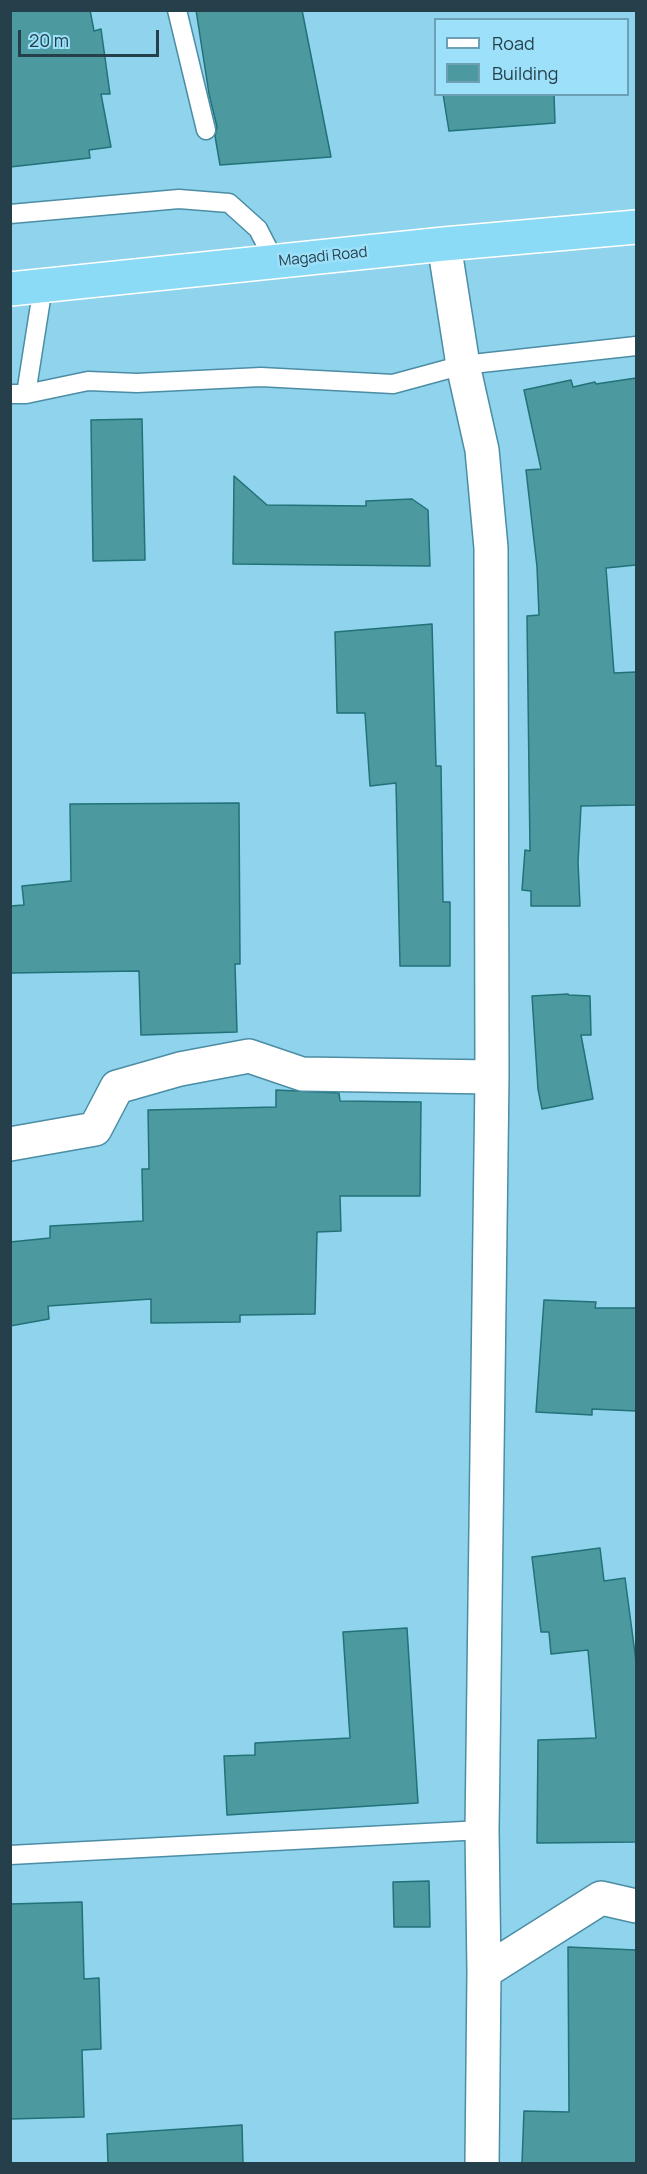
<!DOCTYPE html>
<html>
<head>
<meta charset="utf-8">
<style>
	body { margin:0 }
	#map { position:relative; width:647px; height:2174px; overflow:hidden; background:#90d3ec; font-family:Manrope,sans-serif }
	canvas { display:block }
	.frame { position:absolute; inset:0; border:12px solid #25404b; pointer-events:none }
	.legend { position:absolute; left:434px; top:18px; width:195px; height:78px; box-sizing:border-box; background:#9de0fa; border:2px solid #6da0b4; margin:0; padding:8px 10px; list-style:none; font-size:18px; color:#25404b }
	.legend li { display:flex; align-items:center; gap:12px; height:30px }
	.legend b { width:30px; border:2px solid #6da0b4 }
	.scale { position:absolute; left:18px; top:30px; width:141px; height:27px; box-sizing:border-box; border:3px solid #25404b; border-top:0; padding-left:8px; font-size:18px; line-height:21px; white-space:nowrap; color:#25404b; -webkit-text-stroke:4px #9de0fa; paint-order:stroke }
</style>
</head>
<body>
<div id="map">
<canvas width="647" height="2174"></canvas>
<div class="frame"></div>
<ul class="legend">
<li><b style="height:8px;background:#fff"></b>Road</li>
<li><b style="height:16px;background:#4c99a0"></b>Building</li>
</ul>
<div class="scale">20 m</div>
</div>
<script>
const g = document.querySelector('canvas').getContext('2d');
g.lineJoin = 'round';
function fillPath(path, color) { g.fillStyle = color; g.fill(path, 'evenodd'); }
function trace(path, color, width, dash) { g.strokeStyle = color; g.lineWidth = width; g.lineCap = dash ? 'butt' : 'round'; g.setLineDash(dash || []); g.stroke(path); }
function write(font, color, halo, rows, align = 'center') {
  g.font = font + ' Manrope,sans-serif'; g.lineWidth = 5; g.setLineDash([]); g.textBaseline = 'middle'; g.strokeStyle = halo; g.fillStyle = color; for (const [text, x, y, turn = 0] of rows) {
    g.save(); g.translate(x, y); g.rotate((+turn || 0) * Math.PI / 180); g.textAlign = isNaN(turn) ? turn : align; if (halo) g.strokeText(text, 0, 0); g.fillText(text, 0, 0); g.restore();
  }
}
const building = new Path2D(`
	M10,10H90L94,31L101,29L110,94H101L111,147L89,150L90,158L10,167Z
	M196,10H302L331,157L220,165L215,136L217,127L209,94Z
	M443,94H554L555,123L449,131Z
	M636,378V565L606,568L614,673L636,672V805L581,806L578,862L580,906H531V891L522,890L525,850L530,851L527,616L539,615L537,567L526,470L541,469L524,390L571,380L573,387L595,382L596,384Z
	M142,419L145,560L93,561L91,420Z
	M234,476L267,505L366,506V501L412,499L428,510L430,566L233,564Z
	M432,624L436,766H441L443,902H450V966H400L396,783L370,786L365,713H337L335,632Z
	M239,803L240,964H235L237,1032L141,1035L139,971L10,973V906L24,905L22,886L71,881L70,804Z
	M568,994L569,995L590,996L591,1035H581L593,1099L542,1109L538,1089L532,996Z
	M276,1090L339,1093L340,1101L421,1102L420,1196H340L341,1231L317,1232L315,1314L240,1315V1322L151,1323V1299L48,1306L49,1319L10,1326V1242L50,1238V1226L143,1221L142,1169H149L148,1110L276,1107Z
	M544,1300L596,1302L595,1308H636V1411L592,1409V1415L536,1412Z
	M600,1548L604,1581L625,1578L636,1661V1842L537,1843L538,1740L596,1738L588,1650L551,1654L549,1632H541L532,1557Z
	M407,1628L418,1803L227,1815L224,1756L255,1755V1743L350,1738L343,1632Z
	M429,1881L430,1927H394L393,1882Z
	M82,1902L84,1979L99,1978L101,2049L82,2050L84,2117L10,2119V1904Z
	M568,1947L636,1950V2163H522L524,2111L569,2112Z
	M242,2125L243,2163H108L107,2134Z`);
const service = new Path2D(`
	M177,10L206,130
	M10,214L179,199L229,203L258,229L275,262
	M10,394H26L88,381L137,383L261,377L393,384L463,365L636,346
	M26,394L43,286
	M10,1855L482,1830`);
const minor = new Path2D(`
	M444,244L463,365L482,450L491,548L492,1077L482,1830L484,1972L482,2164
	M10,1144L95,1129L117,1087L180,1069L249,1056L302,1074L492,1077
	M484,1972L601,1898L636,1906`);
const trunk = new Path2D(`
	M10,289L444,244L636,227`);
const streetNames = [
	["Magadi Road",323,257,-6]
];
fillPath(building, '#4c99a0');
trace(building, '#217279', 1.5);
trace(service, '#4b8da4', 21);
trace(minor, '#4b8da4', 36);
trace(trunk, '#fff', 36);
trace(service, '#fff', 18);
trace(minor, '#fff', 33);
trace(trunk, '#8cdbf6', 33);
write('15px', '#25404b', '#9de0fa', streetNames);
</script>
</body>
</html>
